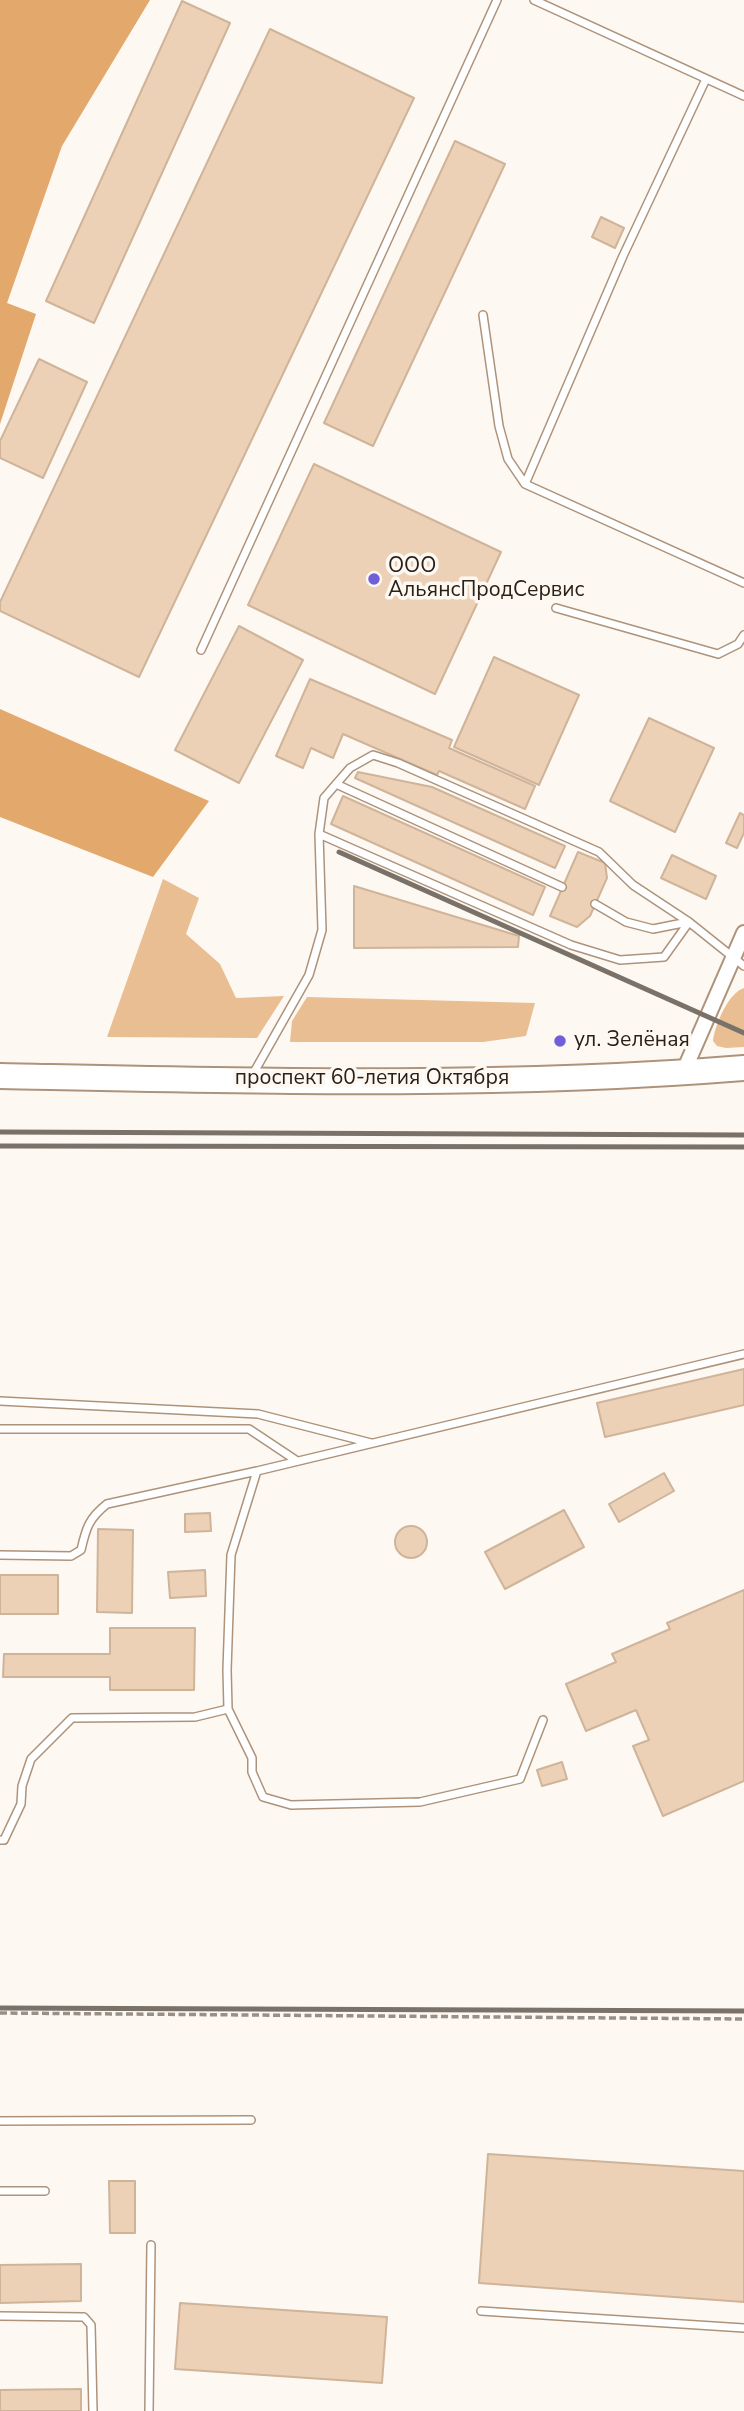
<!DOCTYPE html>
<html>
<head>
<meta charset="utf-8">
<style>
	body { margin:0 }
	canvas { display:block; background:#fdf8f2 }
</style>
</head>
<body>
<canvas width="744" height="2411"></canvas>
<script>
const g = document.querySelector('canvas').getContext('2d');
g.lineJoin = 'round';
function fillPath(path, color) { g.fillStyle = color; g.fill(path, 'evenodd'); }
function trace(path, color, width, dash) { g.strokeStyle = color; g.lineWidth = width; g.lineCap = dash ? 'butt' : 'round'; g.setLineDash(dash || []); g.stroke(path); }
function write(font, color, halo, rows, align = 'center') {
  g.font = font + ' "Nunito Sans",sans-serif'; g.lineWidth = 7; g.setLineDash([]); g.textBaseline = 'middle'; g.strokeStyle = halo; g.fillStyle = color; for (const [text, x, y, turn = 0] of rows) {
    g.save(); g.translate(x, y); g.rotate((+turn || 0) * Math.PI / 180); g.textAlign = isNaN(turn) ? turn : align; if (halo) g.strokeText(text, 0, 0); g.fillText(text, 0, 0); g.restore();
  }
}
const green = new Path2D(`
	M163,879L199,898L186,934L220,964L236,998L284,996L257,1038L107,1037Z
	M744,988V1047L726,1048L717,1046L713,1041C715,1025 728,993 744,988Z
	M307,997L535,1003L526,1036L483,1042H290L292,1021Z`);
const forest = new Path2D(`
	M0,0H150L62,146L7,303L36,314L0,424Z
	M0,709L209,801L153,877L0,817Z`);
const building = new Path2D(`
	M182,1L230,23L94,323L46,301Z
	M270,29L414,98L139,677L0,611V602Z
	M455,141L505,164L373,446L324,423Z
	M601,217L624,228L615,248L592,237Z
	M39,359L87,382L43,478L0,458V441Z
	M314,464L501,552L435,694L248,605Z
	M239,626L303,660L239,783L175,750Z
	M494,657L579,695L539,785L454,747Z
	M310,679L452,740L449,748L535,786L525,809L439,771L437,775L343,734L333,758L311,748L303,768L276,756Z
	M649,718L714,748L675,832L610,801Z
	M358,772L432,787L565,846L555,868L355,778Z
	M343,796L545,887L533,915L331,824Z
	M740,813L744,815V833L737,848L726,843Z
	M578,852L605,863L607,878L590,916L577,927L550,916Z
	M672,855L716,876L706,899L661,878Z
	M354,886L519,936L518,947L354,948Z
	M744,1369V1405L605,1437L597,1403Z
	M664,1473L674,1491L619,1522L609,1504Z
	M564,1510L584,1547L505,1589L485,1552Z
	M210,1513L211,1531L185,1532V1514Z
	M395 1542a16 16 0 1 1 32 0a16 16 0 1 1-32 0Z
	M98,1529L133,1530L132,1613L97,1612Z
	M205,1570L206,1596L170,1598L168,1572Z
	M0,1575H58V1614H0Z
	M744,1590V1781L663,1816L633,1746L649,1740L636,1710L586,1731L566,1684L616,1662L612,1654L670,1629L667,1623Z
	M110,1628H195L194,1690H110V1677H3L4,1654H110Z
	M562,1762L567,1779L542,1786L537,1770Z
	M488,2154L744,2171V2302L479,2283Z
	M109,2181H135V2233H110Z
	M81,2264V2301L0,2303V2265Z
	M180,2303L387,2317L382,2383L175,2369Z
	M81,2389V2411H0V2390Z`);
const path = new Path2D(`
	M0,2013L744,2019`);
const lane = new Path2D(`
	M534,0L744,96
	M483,315L499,426L508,459L525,484L744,583
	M525,484L623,256L706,79
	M556,608L718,654L738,644L744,635
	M201,650L497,0
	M336,784L562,887
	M319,834L571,945L620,960L664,957L689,922
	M595,904L626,922L653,929L688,922
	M253,1074L309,975L322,930L319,834L324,798L350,768L373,755L398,763L599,852L633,885L689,922L744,966
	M0,1401L258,1414L371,1443
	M0,1429H249L297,1461
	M0,1555L71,1556L81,1550C86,1528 89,1518 107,1504L257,1471
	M543,1720L520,1779L420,1802L291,1805L263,1797L252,1772V1758L228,1709L227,1670L231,1555L257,1471L744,1354
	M0,1840H4L21,1804L22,1786L31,1759L72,1718L195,1717L228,1709
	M0,2121L251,2120
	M0,2191H45
	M481,2311L744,2328
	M0,2316L84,2317L91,2325L93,2411
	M149,2411L151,2245`);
const street = new Path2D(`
	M683,1073L744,933`);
const highway = new Path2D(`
	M0,1076C248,1081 497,1088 744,1068`);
const rail = new Path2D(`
	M339,852L744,1033
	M0,1132L744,1135
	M0,1146L744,1147
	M0,2008L744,2011`);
const markers = [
	[374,579,7,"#705fd9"],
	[560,1041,7,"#705fd9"]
];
const poiNames = [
	["ООО",388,567],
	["АльянсПродСервис",388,591],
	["ул. Зелёная",574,1041]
];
const streetNames = [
	["проспект 60-летия Октября",372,1079]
];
fillPath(green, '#e9be93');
fillPath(forest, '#e3a86c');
fillPath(building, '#edd1b6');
trace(building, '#cfb49a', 2);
trace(lane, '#ae937a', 10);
trace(street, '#ae937a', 18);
trace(highway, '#ae937a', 28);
trace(path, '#979088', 3.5, [7, 3.5]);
trace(lane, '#fff', 7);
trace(street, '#fff', 14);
trace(highway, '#fff', 24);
trace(rail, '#7a7269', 5);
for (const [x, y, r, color] of markers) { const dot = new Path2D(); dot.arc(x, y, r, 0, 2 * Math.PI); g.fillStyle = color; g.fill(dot); trace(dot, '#fdf8f2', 2.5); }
write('21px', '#2a2016', '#fdf8f2', poiNames, 'left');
write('21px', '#2a2016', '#fdf8f2', streetNames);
</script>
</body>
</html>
